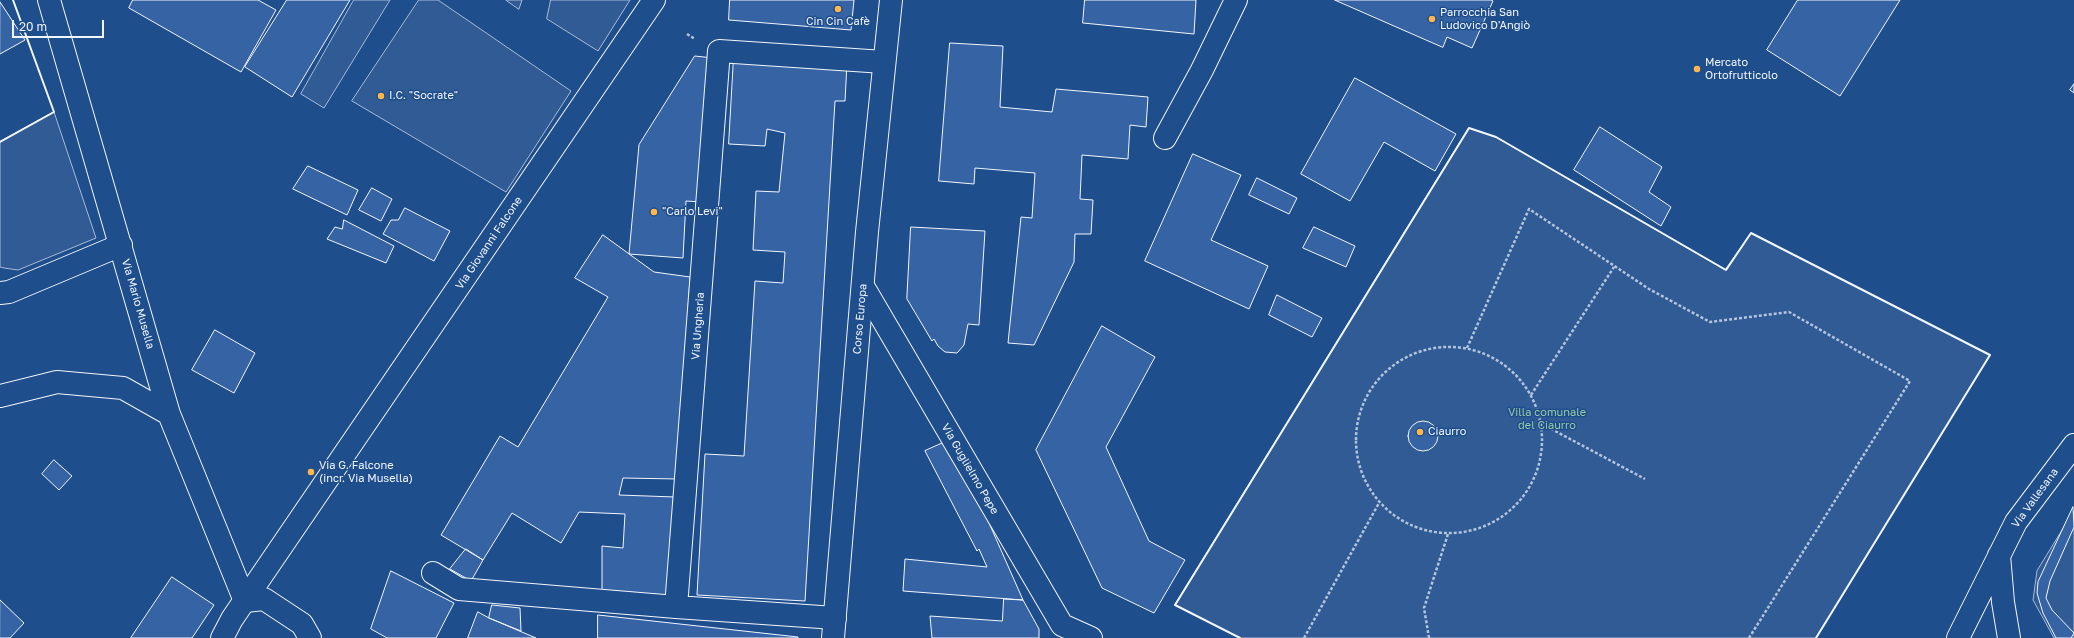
<!DOCTYPE html>
<html>
<head>
<meta charset="utf-8">
<style>
	body { margin:0 }
	#map { position:relative; width:2074px; height:638px; overflow:hidden; background:#1f4e8c; font-family:"Golos Text",sans-serif }
	canvas { display:block }
	.scale { position:absolute; left:12px; top:20px; width:92px; height:18px; box-sizing:border-box; border:2px solid #f2f6ff; border-top:0; padding-left:5px; font-size:12px; line-height:14px; white-space:nowrap; color:#f2f6ff; -webkit-text-stroke:3px #1f4e8c; paint-order:stroke }
</style>
</head>
<body>
<div id="map">
<canvas width="2074" height="638"></canvas>
<div class="scale">20 m</div>
</div>
<script>
const g = document.querySelector('canvas').getContext('2d');
g.lineJoin = 'round';
function fillPath(path, color) { g.fillStyle = color; g.fill(path, 'evenodd'); }
function trace(path, color, width, dash) { g.strokeStyle = color; g.lineWidth = width; g.lineCap = dash ? 'butt' : 'round'; g.setLineDash(dash || []); g.stroke(path); }
function write(font, color, halo, rows, align = 'center') {
  g.font = font + ' "Golos Text",sans-serif'; g.lineWidth = 3; g.setLineDash([]); g.textBaseline = 'middle'; g.strokeStyle = halo; g.fillStyle = color; for (const [text, x, y, turn = 0] of rows) {
    g.save(); g.translate(x, y); g.rotate((+turn || 0) * Math.PI / 180); g.textAlign = isNaN(turn) ? turn : align; if (halo) g.strokeText(text, 0, 0); g.fillText(text, 0, 0); g.restore();
  }
}
const built = new Path2D(`
	M354,0H390L324,108L301,94Z
	M419,0H438L571,91L506,192L352,101Z
	M506,0H522L519,9Z
	M551,0H630L598,51L547,19Z
	M54,112L96,238L18,270L4,268L0,267V142Z
	M1469,128L1496,137L1725,270L1751,233L1990,355L1816,638H1240L1175,605Z
	M2074,511V638H2054L2033,600L2037,571Z`);
const building = new Path2D(`
	M133,0H258L276,10L241,72L129,8Z
	M287,0H350L292,97L245,67Z
	M730,0H854L851,30L729,20Z
	M1085,0H1196L1194,34L1083,23Z
	M1335,0H1491L1493,1L1472,48L1447,37L1443,47Z
	M1798,0H1900L1840,96L1767,50Z
	M0,2L25,40L0,54Z
	M950,43L1003,46L1000,107L1052,112L1056,89L1148,97L1146,127L1130,125L1128,159L1082,155L1080,199L1093,200L1091,234H1075L1074,262L1034,345L1008,343L1021,217L1032,218L1035,173L975,168L974,184L939,181Z
	M695,56L713,58L702,202L686,201L683,258L629,254L639,145Z
	M734,56L847,63L845,101H835L805,601L697,595L705,454L744,456L755,281L783,283L785,252L753,250L756,191L779,192L785,133L767,129L765,146L729,144Z
	M1355,78L1456,134L1435,171L1384,142L1350,201L1301,174Z
	M2074,84V93L2070,90Z
	M1600,127L1662,167L1649,192L1671,207L1661,226L1574,170Z
	M1193,154L1241,175L1211,240L1268,266L1249,309L1145,261Z
	M308,166L358,190L347,215L293,189Z
	M1257,178L1297,198L1289,214L1249,195Z
	M372,188L392,199L381,221L359,210Z
	M405,208L450,231L434,261L383,234L391,220H398Z
	M344,220L394,246L386,263L327,239L335,227L342,229Z
	M911,227L985,231L979,325L968,324L964,345L957,353L945,352L938,346L934,339L932,341L907,299Z
	M1314,227L1355,246L1346,267L1303,248Z
	M603,235L654,272L690,277L678,479L623,478L619,495L675,497L667,595L602,591V546L623,548L625,514L579,512L561,543L512,513L483,560L441,535L500,436L518,447L608,297L575,278Z
	M1277,295L1322,318L1312,337L1269,315Z
	M1102,326L1155,357L1106,447L1149,541L1185,560L1154,613L1102,588L1036,450Z
	M215,330L255,353L234,393L192,370Z
	M1408 436a15 15 0 1 1 30 0a15 15 0 1 1-30 0Z
	M952,439L1023,600L903,591L905,559L987,567L979,549L977,551L925,451Z
	M54,460L72,476L59,490L42,474Z
	M2073,507L2074,527L2050,581L2046,598L2052,610L2074,633L2071,638H2056L2043,613L2037,593L2038,582Z
	M466,549L483,560L471,581L450,569Z
	M391,571L454,603L436,638H387L371,629Z
	M172,577L214,605L192,638H131Z
	M1004,599L1023,600L1039,629V638H932L930,616L1002,621Z
	M0,600L24,623L10,638H0Z
	M492,605L520,608L521,631L489,618Z
	M478,612L489,618L536,638H468Z
	M598,615L798,637V638H598Z`);
const path = new Path2D(`
	M687,34L695,39
	M1356 440a93 93 0 1 1 186 0a93 93 0 1 1-186 0Z
	M1467,348L1529,209L1649,289L1710,322L1789,312L1910,381L1749,638
	M1531,395L1614,267
	M1542,424L1645,479
	M1304,638L1379,503
	M1429,638L1424,608L1448,534`);
const minor = new Path2D(`
	M49,0L169,414L245,601L264,599L302,624L310,638
	M1165,138L1202,70L1236,0
	M863,286L1062,625L1091,638
	M0,293L9,292L121,245
	M0,396L57,382L123,388L169,414
	M1999,555L2003,602L2009,638
	M433,573L459,589L676,607
	M835,618L676,607L719,51L884,62
	M1958,638L2016,522L2074,445`);
const major = new Path2D(`
	M222,638L232,619L654,0
	M833,638L867,232L891,0`);
const wall = new Path2D(`
	M0,142L54,112L13,0
	M1240,638L1175,605L1469,128L1496,137L1726,270L1751,233L1990,355L1816,638`);
const markers = [
	[838,9,4,"#ffb74d"],
	[1432,19,4,"#ffb74d"],
	[1697,69,4,"#ffb74d"],
	[381,96,4,"#ffb74d"],
	[654,212,4,"#ffb74d"],
	[1420,432,4,"#ffb74d"],
	[311,472,4,"#ffb74d"]
];
const poiNames = [
	["Parrocchia San",1440,13],
	["Ludovico D'Angiò",1440,26],
	["Cin Cin Cafè",838,22,"center"],
	["Mercato",1705,63],
	["Ortofrutticolo",1705,76],
	["I.C. \"Socrate\"",389,96],
	["\"Carlo Levi\"",662,212],
	["Ciaurro",1428,432],
	["Via G. Falcone",319,466],
	["(incr. Via Musella)",319,479]
];
const streetNames = [
	["Via Giovanni Falcone",489,243,-56],
	["Via Mario Musella",138,304,74],
	["Corso Europa",860,319,-85],
	["Via Ungheria",698,326,-86],
	["Via Guglielmo Pepe",970,469,60],
	["Via Vallesana",2035,498,-54]
];
const parkNames = [
	["Villa comunale",1547,413],
	["del Ciaurro",1547,426]
];
fillPath(built, '#305b95');
trace(built, '#a8bbd7', 1);
fillPath(building, '#3563a3');
trace(building, '#f2f6ff', 1);
trace(minor, '#f2f6ff', 24);
trace(major, '#f2f6ff', 24);
trace(path, '#b3c4dc', 2.5, [3, 2]);
trace(minor, '#1f4e8c', 22);
trace(major, '#1f4e8c', 22);
trace(wall, '#f2f6ff', 2);
for (const [x, y, r, color] of markers) { const dot = new Path2D(); dot.arc(x, y, r, 0, 2 * Math.PI); g.fillStyle = color; g.fill(dot); trace(dot, '#1f4e8c', 1.5); }
write('11px', '#f2f6ff', '#1f4e8c', poiNames, 'left');
write('11px', '#f2f6ff', '#1f4e8c', streetNames);
write('11px', '#97c8a6', '#1f4e8c', parkNames);
</script>
</body>
</html>
